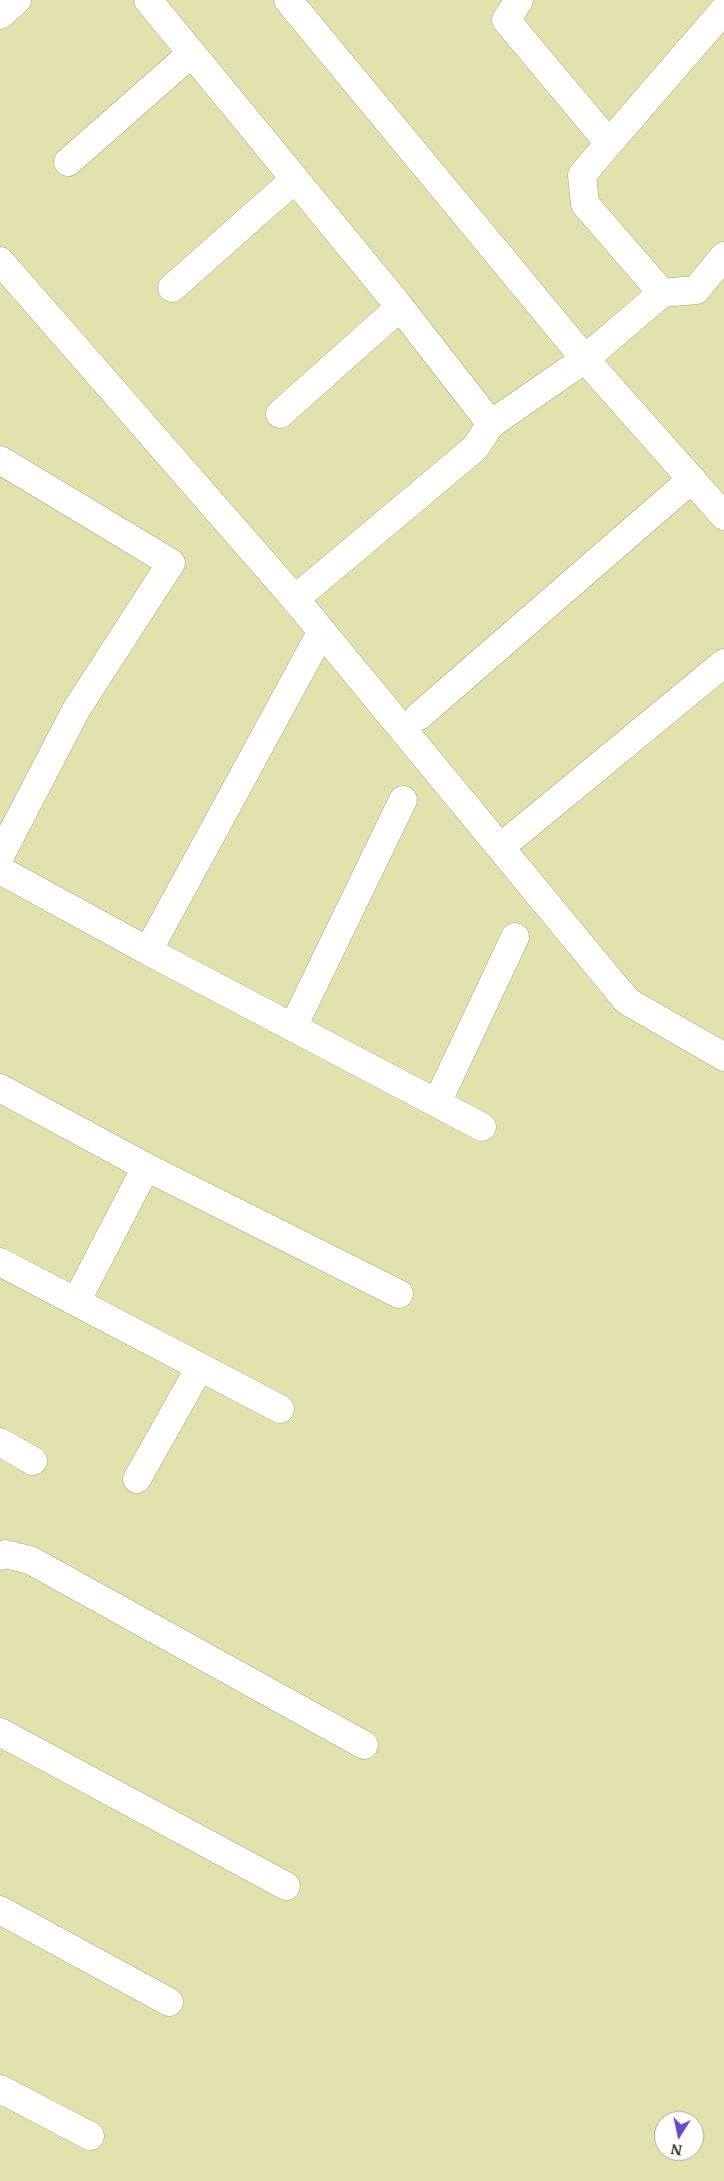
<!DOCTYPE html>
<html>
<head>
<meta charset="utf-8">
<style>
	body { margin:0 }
	#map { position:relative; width:724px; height:2181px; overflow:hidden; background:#e1e2ad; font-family:Merriweather,serif }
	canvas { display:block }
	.north { position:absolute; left:654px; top:2111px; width:50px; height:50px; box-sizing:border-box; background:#fff; border:1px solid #ababa3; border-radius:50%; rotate:190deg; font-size:14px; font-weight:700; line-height:20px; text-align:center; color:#2e2e19 }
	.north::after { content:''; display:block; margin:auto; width:18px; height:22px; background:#654bc4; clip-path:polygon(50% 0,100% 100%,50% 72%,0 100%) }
</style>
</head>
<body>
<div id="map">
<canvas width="724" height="2181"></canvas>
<div class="north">N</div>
</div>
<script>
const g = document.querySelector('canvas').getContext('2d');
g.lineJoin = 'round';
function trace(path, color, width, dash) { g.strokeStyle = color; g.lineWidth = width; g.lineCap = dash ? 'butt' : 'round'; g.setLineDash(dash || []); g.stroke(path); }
const street = new Path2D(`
	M148,0L400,307L491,424
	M288,0L585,359L724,516
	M0,15L17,0
	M609,143L724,10
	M68,162L192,53
	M172,288L295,179
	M662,293L696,290L724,256
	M280,414L400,307
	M0,460L171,563L76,710L0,856
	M295,599L475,448L491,424L585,359L662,293L585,204L582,175L609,143L506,20L519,0
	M419,716L692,479
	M513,837L724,663
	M0,870L148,951L322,631
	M148,951L482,1127
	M293,1027L403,800
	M0,1088L146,1167L399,1294
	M437,1103L515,937
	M0,1262L280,1409
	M76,1302L146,1167
	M0,1442L33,1461
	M137,1479L200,1367
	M0,1556L5,1554L30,1560L364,1745
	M0,1732L286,1886
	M0,1910L169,2002
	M0,2089L90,2136`);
const secondary = new Path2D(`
	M0,261L295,599L627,1001L724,1057`);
trace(street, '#a9a976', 29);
trace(secondary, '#a9a976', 29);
trace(street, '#fff', 28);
trace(secondary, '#fff', 28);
</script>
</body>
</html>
